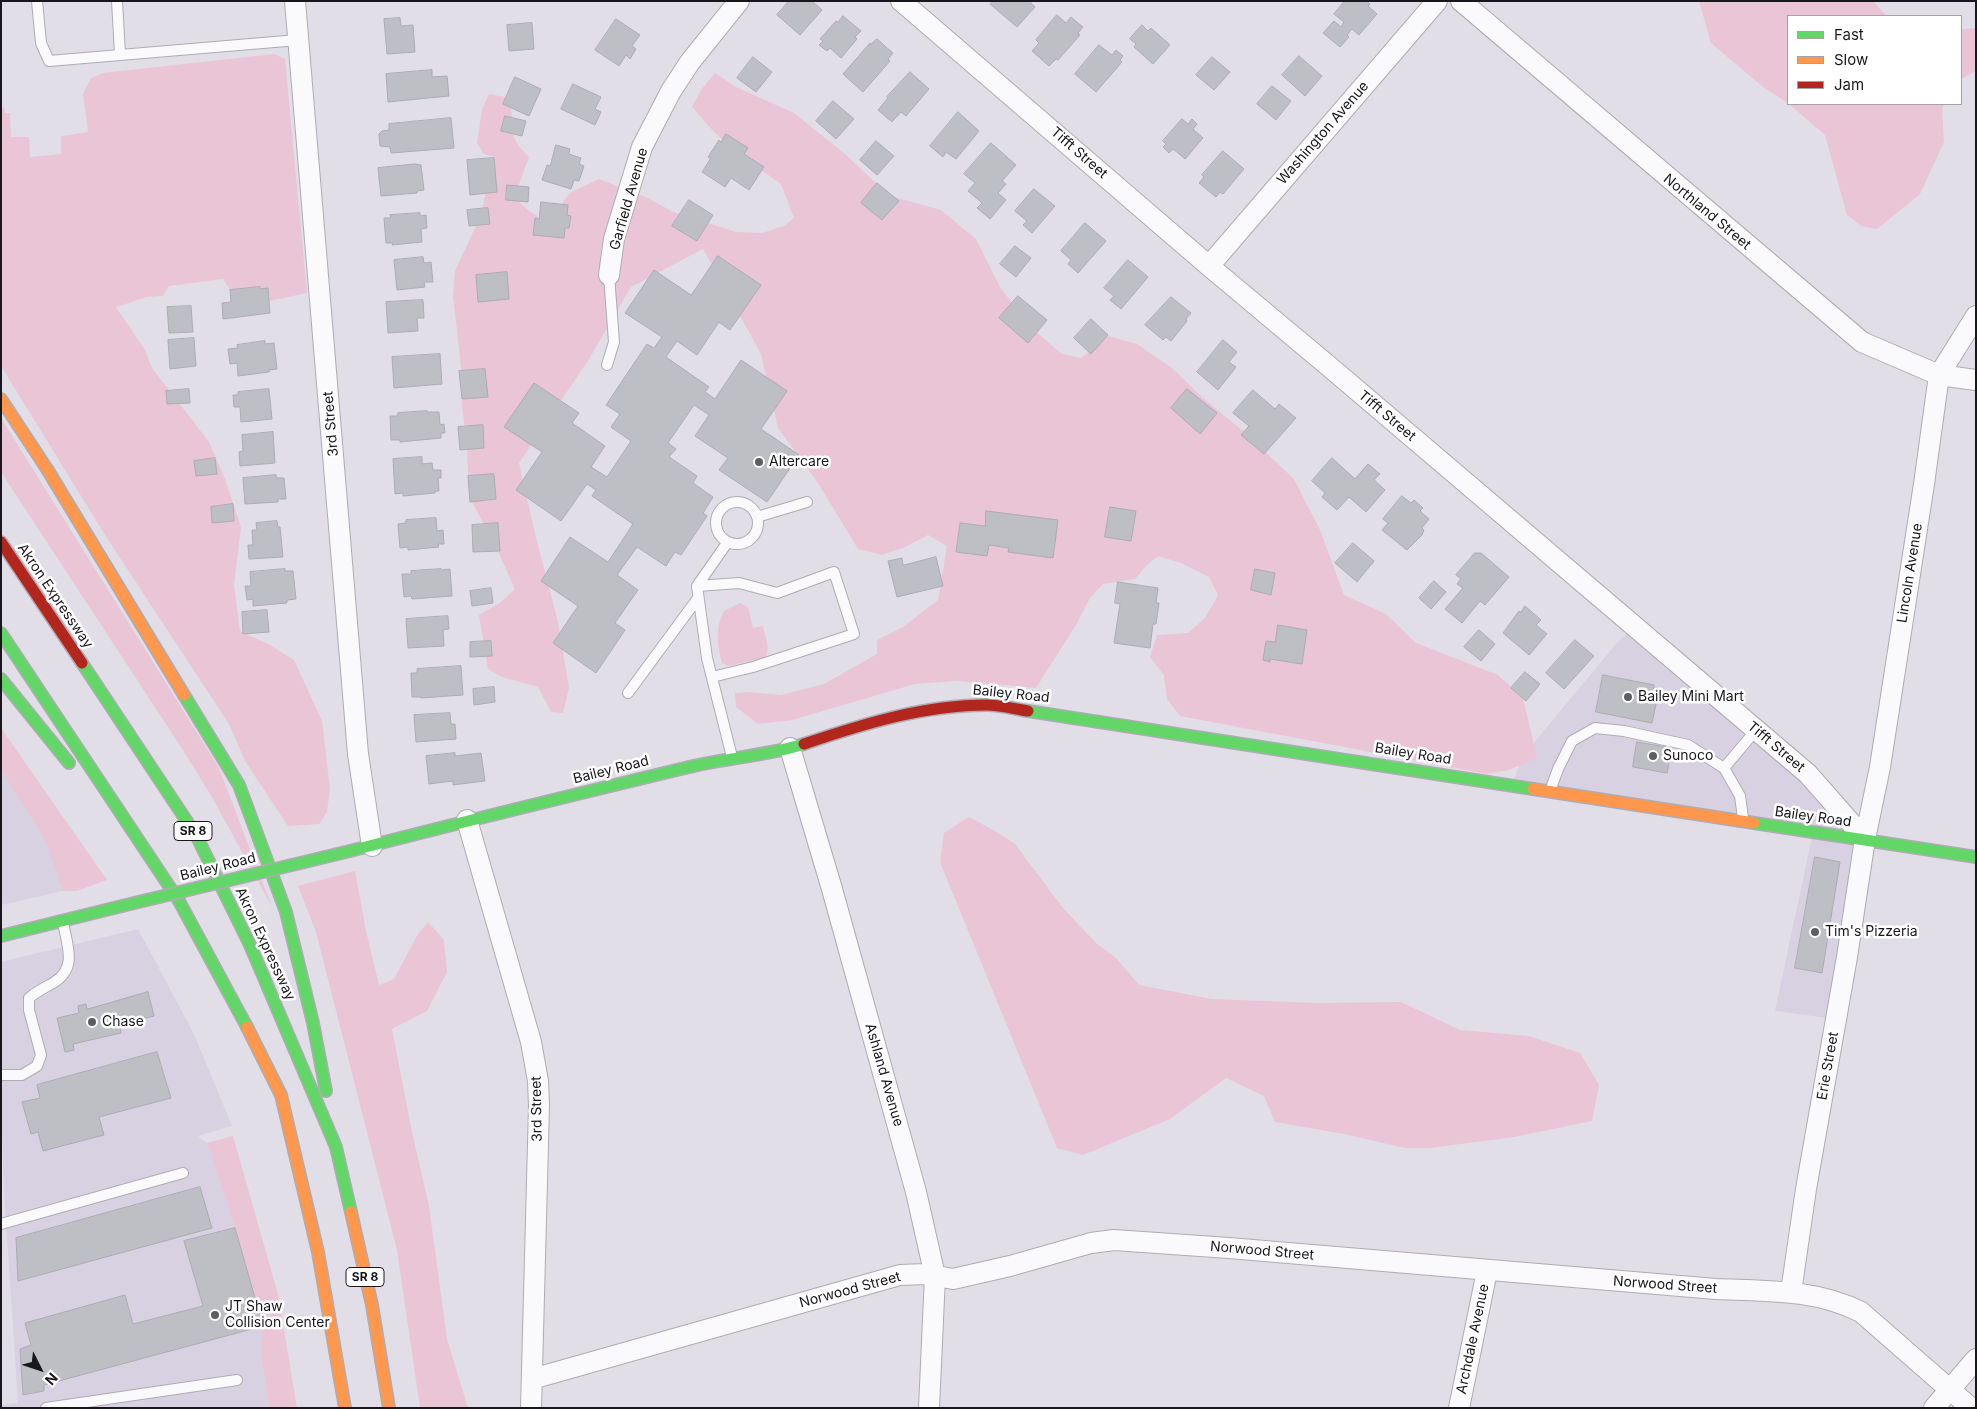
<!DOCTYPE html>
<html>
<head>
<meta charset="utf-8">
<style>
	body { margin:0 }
	#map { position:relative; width:1977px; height:1409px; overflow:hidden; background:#e1dee8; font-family:Inter,sans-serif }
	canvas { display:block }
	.frame { position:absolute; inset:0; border:2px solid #19171d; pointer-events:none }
	.legend { position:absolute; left:1787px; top:15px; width:175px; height:90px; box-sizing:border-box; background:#fff; border:1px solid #a3a2a5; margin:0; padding:6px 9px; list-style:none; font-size:15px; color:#19171d }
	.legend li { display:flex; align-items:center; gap:10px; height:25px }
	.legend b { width:25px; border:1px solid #a3a2a5 }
	.north { position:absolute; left:15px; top:1344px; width:50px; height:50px; -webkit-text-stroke:4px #fff; paint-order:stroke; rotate:131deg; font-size:14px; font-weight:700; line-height:20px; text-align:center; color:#19171d }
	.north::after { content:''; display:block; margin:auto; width:18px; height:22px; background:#19171d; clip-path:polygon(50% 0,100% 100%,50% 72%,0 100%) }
</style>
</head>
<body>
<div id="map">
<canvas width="1977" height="1409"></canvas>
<div class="frame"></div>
<ul class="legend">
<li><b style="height:6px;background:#63d668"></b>Fast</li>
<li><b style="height:6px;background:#ff974d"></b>Slow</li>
<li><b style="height:6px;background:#b3261e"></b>Jam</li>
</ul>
<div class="north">N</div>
</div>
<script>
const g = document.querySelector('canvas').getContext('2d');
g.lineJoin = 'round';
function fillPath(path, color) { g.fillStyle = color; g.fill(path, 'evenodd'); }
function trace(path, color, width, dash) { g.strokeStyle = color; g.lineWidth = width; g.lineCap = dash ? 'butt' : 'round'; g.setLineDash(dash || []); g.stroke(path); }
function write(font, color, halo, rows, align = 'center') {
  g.font = font + ' Inter,sans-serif'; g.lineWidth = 5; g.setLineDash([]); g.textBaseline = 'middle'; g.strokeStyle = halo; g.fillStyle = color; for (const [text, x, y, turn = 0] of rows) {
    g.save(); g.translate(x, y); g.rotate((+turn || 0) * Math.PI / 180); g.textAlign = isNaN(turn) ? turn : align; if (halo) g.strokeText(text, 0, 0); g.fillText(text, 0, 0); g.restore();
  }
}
const built = new Path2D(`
	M1635,626L1865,839L1836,1019L1775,1011L1813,832L1512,785L1522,757L1616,644Z
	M1,767L59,843L63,891L1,905Z
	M138,929L194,1034L232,1126L198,1136L207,1143L235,1228L263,1325L260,1347L269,1408H1V1405L18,1403L4,1191L1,1099V962Z`);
const green = new Path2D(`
	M1699,1H1873L1887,16H1788V103L1763,87L1711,43Z
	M1976,28V71L1961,79V29Z
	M274,54L285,59L307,293L269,301L268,288L230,290L223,279L169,286L163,296L147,297L116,307L145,350L152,368L209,442L225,479L241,527L234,585L240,631L270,645L294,660L322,721L330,789L327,812L319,824L288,826L245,761L229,724L105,535L1,366V109L4,107L5,113H10L11,137H29L30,157L61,154V136L88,132L83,94L91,78L103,73Z
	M715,73L736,87L794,113L845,154L890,196L941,210L976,239L1000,287L1029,326L1062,354L1081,358L1108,336L1137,344L1172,368L1203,398L1243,431L1294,479L1320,530L1344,595L1386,614L1416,643L1498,675L1523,698L1537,758L1509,770L1487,774L1180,716L1167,699L1164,675L1150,657L1157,635L1188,633L1205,618L1218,595L1209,577L1181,563L1158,556L1146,566L1135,579L1103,584L1090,598L1076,625L1036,688L957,681L915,684L792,720L758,724L736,707L735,693L750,692L781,695L824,684L877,654V640L903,627L938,600L947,546L928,535L903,548L882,555L858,549L818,483L778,428L761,354L703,249L631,287L589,359L519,463L536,538L558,622L569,688L563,713L551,712L538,687L502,677L488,669L479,615L500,603L515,589L498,551L469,496L467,446L462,405V375L453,296L455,271L480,217L495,157L484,154L477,143L482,110L489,94L505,97C517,113 509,122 514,137C517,145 523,151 529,157L514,198L528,210L547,222L570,193L599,179L648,198L673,212L736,232L762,233L784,226L794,218L781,184L741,156L715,133L692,107L701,90Z
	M1789,104H1944L1942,110L1944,142L1920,194L1877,229L1861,226L1847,215L1825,135Z
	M1,418L219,768L272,907L212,797L181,747L1,472Z
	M740,603L748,607L753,628L763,626C765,637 772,650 764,658L728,666L722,663C717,646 715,627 724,611Z
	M1,728L107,880L77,891H63L45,839L1,770Z
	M969,817L997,832L1015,844L1063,908L1096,943L1116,958L1139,985L1212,999L1318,1003L1401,1002L1460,1030L1529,1036L1580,1053L1599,1085L1592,1121L1514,1137L1430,1148H1405L1344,1134L1275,1122L1264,1096L1226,1078L1170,1119L1083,1155L1057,1148L940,862L944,833Z
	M355,871L366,931L379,985L394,979L418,934L428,922L444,940L447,972L427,1011L392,1029L412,1132L429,1206L447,1339L468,1408H420L397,1250L316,932L298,886Z
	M233,1136L278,1294L297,1408H269L260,1347L263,1325L235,1228L207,1143Z`);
const building = new Path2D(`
	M789,1H812L822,10L800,35L777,15Z
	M993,1H1029L1035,7L1017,27L990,4Z
	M1345,1H1366L1370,4L1368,6L1377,14L1359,35L1352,29L1347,35L1349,37L1340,47L1323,33L1334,21L1341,27L1344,22L1334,14Z
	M1057,15L1066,23L1071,17L1083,27L1078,33L1080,35L1058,60L1056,59L1049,66L1032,51L1039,43L1036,40Z
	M843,16L861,31L855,37L857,39L841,58L830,48L827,51L819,45L823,41L820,39L836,21L838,22Z
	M400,18L401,26L413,25L415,52L387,54L384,19Z
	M616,19L640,35L632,46L636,49L630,59L626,55L619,66L595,50Z
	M532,23L534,49L509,51L507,25Z
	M1142,25L1148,31L1151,28L1170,45L1153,64L1134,47L1136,44L1130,39Z
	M877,39L893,53L888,59L890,61L863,92L843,74L870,43L871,44Z
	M1099,45L1112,55L1116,50L1123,56L1120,60L1122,62L1096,92L1075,74Z
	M1299,56L1322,76L1305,96L1282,75Z
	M753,57L772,72L756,92L737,78Z
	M1212,57L1230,72L1214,90L1196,75Z
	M432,70V77L447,76L449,96L388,102L386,74Z
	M910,72L929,89L906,116L901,112L892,122L878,110L888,98L887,97Z
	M515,77L541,89L529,116L503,104Z
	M573,84L601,97L595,109L601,112L595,125L561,109Z
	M1272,86L1291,101L1276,120L1257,104Z
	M833,101L854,119L836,139L816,121Z
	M958,112L979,131L956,159L946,152L943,157L930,146Z
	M505,116L526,121L522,136L501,131Z
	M451,118L454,148L391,153L390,147L380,146L379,134L382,131L389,130V124Z
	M1182,119L1188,124L1192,119L1197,124L1193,129L1203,138L1185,159L1173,149L1169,153L1163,147L1166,144L1163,141Z
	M726,134L748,148L744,154L764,167L749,190L731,178L725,187L702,172L711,158L708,157L719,140L721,142Z
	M876,141L894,156L877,175L860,160Z
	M991,143L1016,165L1002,181L1006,184L998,193L1006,200L990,219L977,208L982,203L968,191L975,183L964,174Z
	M556,145L570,149L569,154L581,158L579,164L584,166L579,181L574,180L571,189L542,180L547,165L550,166Z
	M1223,151L1244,169L1223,194L1220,192L1216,197L1199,183L1204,177L1202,175Z
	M494,158L497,192L470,195L467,160Z
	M415,164L421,165L424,190L417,191V193L381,196L378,168Z
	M877,183L899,201L882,220L861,203Z
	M507,185L529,187L528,202L506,200Z
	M1034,189L1055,206L1032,233L1023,225L1027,221L1015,211Z
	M689,200L713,215L697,241L672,226Z
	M541,202L568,205L567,215L571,216L569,228H565L564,238L533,235L535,218L539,219Z
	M488,208L490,224L469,226L467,210Z
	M420,213L421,216L426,215L427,228L421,229L422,242L392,245L393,243H386L384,218H391L390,215Z
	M1085,223L1106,241L1078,273L1068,264L1071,260L1061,251Z
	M1015,246L1031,258L1016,277L1000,264Z
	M718,256L761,285L730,330L719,322L697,355L677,341L666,357L709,387L705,392L715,399L741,360L787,391L761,429L799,455L767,502L719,470L728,458L695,436L709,415L694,405L668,443L676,449L669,457L697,476L693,483L713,497L703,513L707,516L681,555L675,552L666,566L637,547L617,575L638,590L615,623L625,630L596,673L553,643L578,606L541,581L570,537L608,562L633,524L592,496L596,490L587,484L561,521L516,490L542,452L504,427L534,383L579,413L572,423L605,446L591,467L607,477L631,441L611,427L620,414L606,405L647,344L654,348L662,337L625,313L654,270L691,295Z
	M423,257L424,263L431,262L433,282H424L425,287L397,290L394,260Z
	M1128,260L1148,277L1121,309L1110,300L1114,296L1104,288Z
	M507,272L509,299L478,302L476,275Z
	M260,287V289L268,288L270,313L223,319L222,303L231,302L230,290Z
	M1018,296L1047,320L1028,343L999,318Z
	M1171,297L1191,313L1186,319L1187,321L1171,341L1166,337L1163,340L1145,325Z
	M423,300L424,318H417L418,331L388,333L386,302Z
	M191,306L193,332L169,333L167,307Z
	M1091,319L1108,335L1091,354L1074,338Z
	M194,338L196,366L170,369L168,340Z
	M1223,340L1237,352L1229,362L1236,367L1218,390L1197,372Z
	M265,341V344L274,343L277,369L269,370V372L238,376L237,363L230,364L228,349L238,348L237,345Z
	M440,354L442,384L394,388L392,357Z
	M485,369L488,397L462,399L459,371Z
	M189,389L190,403L167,404L166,391Z
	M269,389L272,419L241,422L240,407H234L233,395H238V392Z
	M1187,389L1217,413L1200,434L1171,408Z
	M1253,390L1275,409L1279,404L1296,418L1264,454L1241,435L1249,426L1233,413Z
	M427,411V412H439L440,425L444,424L445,433H441V438L400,442V440H391L390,416H397L398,413Z
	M483,425L484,448L460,450L458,427Z
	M273,432L275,463L240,466L239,452L243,451L242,435Z
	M422,457V464L432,463L433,470H441V478H438L439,491H435V493L403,496V493L395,494L393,459Z
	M215,458L217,474L196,476L194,461Z
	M1332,458L1355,479L1368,464L1380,474L1374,480L1385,490L1366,512L1349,497L1337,510L1322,497L1325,493L1312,481Z
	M494,474L496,499L470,502L468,476Z
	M276,475L277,478H284L286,499H278V502L245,504L243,478Z
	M1402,496L1411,503L1414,500L1423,508L1420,511L1429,519L1422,528L1424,530L1422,535L1407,550L1382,530L1388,523L1383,519Z
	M233,504L234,521L212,523L211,507Z
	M1110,507L1136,511L1131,541L1105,537Z
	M986,511L1058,520L1053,558L1008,552L1009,548L989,545L987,556L956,552L960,523L985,526Z
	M436,518L437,531L443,530L444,544H438L439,547L408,550V547L400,548L398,524L406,523V520Z
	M277,521L278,527H280L283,557L249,559L248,545H253L252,530H257L256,523Z
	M498,523L500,551L473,552L472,525Z
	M1353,543L1374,561L1357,582L1335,563Z
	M1475,553H1481L1509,577L1485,605L1480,601L1462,623L1445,609L1463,588L1457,584L1461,579L1456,575Z
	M936,557L943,586L897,597L888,561L902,558L903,565Z
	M285,569V571H293L296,599L287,600V603L253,606V599L247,600L245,586H251L250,572Z
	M441,569V570L450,569L452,596L412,599L411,596L404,597L402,574H411V571Z
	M1255,569L1275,573L1271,595L1251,590Z
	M1434,581L1446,592L1431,609L1419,598Z
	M1118,582L1158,588L1156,603H1159L1156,624H1153L1150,648L1114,643L1120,604L1115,603Z
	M491,588L493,603L472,606L470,591Z
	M1525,606L1541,620L1536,625L1547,634L1529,655L1503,633L1519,611L1521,612Z
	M267,610L269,632L243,634L242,612Z
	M448,616L449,629L443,630L444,646L408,648L406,619Z
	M1278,625L1307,630L1302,664L1270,659V662L1263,660L1266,641L1275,642Z
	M1479,630L1495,644L1481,661L1464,647Z
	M1575,640L1594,656L1564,689L1546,673Z
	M491,641L492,656L470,657V642Z
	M461,666L463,695L421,698V697H412L411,673H417V669Z
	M1525,672L1540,684L1526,701L1511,688Z
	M1603,675L1654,685V690H1659L1652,723L1596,712Z
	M494,687L495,702L474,705L473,689Z
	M450,713L451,724H455L456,739L416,742L414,715Z
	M1637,742L1672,748L1667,773L1633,767Z
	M455,753V756L481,753L485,781L453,785V781L429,784L426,756Z
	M1815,857L1840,862L1822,973L1795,968Z
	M148,992L154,1016L119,1024L121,1033L73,1044L74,1050L65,1052L57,1018L79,1013L78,1006L86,1004L87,1009Z
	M157,1052L171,1098L99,1117L104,1135L43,1151L38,1132L31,1134L22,1102L40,1098L37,1085Z
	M200,1187L212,1228L18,1281L16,1238Z
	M235,1228L263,1326L44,1385V1391L23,1395L20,1349L31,1345L25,1323L125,1295L133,1324L203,1306L184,1241Z`);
const lane = new Path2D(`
	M37,1L41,43L49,61L298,40
	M117,1L120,54
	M607,365L614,342L609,275
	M716 523a21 21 0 1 1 42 0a21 21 0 1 1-42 0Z
	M757,517L807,502
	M727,543L697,586L707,658L732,757
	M697,586L739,583L777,593L834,572L854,634L753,667L712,677
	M628,693L698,598
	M1724,768L1756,730
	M1550,791L1558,769L1572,741L1595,728L1624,731L1688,745L1724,768L1740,796L1743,818
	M1,1075H22L37,1066L41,1055L29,1010V998C37,991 44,988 53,983C78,968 67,946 63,922
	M1,1224L183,1173
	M46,1408L237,1380`);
const street = new Path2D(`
	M295,1L358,754L372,846
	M901,1L1209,266L1331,368L1808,774L1865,839
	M1461,1L1862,342L1939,375L1976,380
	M1209,266L1437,1
	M609,275L614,239L642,147L671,91L690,62L739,1
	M790,748L832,889L916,1192L935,1276L929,1408
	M467,820L531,1042L538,1081L539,1106L531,1408
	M1791,1292L1806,1189L1847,957L1865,839L1880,767L1924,484L1939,375L1976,316
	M532,1379L900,1275L926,1274L953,1279L1010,1266L1091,1243L1114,1240L1229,1248L1716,1289C1766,1291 1816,1289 1861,1312L1971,1408
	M1459,1408L1487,1271
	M1934,1408L1976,1359`);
const fast = new Path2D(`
	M1,633L179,901L247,1027
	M82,663L196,835L250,945L336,1147L351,1212
	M1,679L69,763
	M184,695L239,785L286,912L313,1023L326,1091
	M1028,711L1533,789
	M1754,823L1976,857
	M350,851C461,822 573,795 685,768C724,758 766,756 804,744
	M1,936L122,906`);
const slow = new Path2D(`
	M1,399L47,469L184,695
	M1533,789L1754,823
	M247,1027L281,1095L318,1252L345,1408
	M351,1212L372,1305L389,1408`);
const jam = new Path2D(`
	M1,542L82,663
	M804,744C863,724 924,705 987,705C1000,705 1015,709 1028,711`);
const fastBridge = new Path2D(`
	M122,906L350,851`);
const markers = [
	[759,462,5,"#5f5d64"],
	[1628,697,5,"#5f5d64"],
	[1653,756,5,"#5f5d64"],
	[1815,932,5,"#5f5d64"],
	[92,1022,5,"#5f5d64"],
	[215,1315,5,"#5f5d64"]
];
const shields = [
	[193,831,38],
	[365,1277,38]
];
const shieldNames = [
	["SR 8",193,831],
	["SR 8",365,1277]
];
const streetNames = [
	["Washington Avenue",1323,133,-49],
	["Tifft Street",1079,153,41],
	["Garfield Avenue",629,199,-74],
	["Northland Street",1707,212,40],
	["Tifft Street",1387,416,40],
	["3rd Street",331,424,-95],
	["Lincoln Avenue",1910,573,-81],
	["Akron Expressway",55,596,56],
	["Bailey Road",1011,694,6],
	["Tifft Street",1776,747,40],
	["Bailey Road",1413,754,9],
	["Bailey Road",611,770,-14],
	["Bailey Road",1813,817,8],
	["Bailey Road",218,867,-14],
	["Akron Expressway",265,944,65],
	["Erie Street",1828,1066,-80],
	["Ashland Avenue",884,1075,74],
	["3rd Street",537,1109,-91],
	["Norwood Street",1262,1251,5],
	["Norwood Street",1665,1285,4],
	["Norwood Street",850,1290,-15],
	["Archdale Avenue",1473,1339,-78]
];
const poiNames = [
	["Altercare",769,462],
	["Bailey Mini Mart",1638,697],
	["Sunoco",1663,756],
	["Tim's Pizzeria",1825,932],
	["Chase",102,1022],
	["JT Shaw",225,1307],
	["Collision Center",225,1323]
];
fillPath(built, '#d7d1e2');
fillPath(green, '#eac5d6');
fillPath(building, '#bebec5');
trace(building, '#acacb3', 1);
trace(lane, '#aeacb3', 12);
trace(street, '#aeacb3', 22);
trace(fast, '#aeacb3', 14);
trace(slow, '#aeacb3', 14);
trace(jam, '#aeacb3', 14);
trace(lane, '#fafafc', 10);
trace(street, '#fafafc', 20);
trace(fast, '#63d668', 11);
trace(slow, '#ff974d', 11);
trace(jam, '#b3261e', 11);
trace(fastBridge, '#aeacb3', 14, []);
trace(fastBridge, '#63d668', 11);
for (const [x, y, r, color] of markers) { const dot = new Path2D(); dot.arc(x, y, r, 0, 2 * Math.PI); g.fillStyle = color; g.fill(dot); trace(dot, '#fff', 2); }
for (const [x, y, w] of shields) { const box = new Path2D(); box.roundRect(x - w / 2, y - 9.5, w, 19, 4); g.fillStyle = '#fff'; g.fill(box); trace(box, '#19171d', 1); }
write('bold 12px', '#19171d', null, shieldNames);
write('14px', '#19171d', '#fff', streetNames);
write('14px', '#19171d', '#fff', poiNames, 'left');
</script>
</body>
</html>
